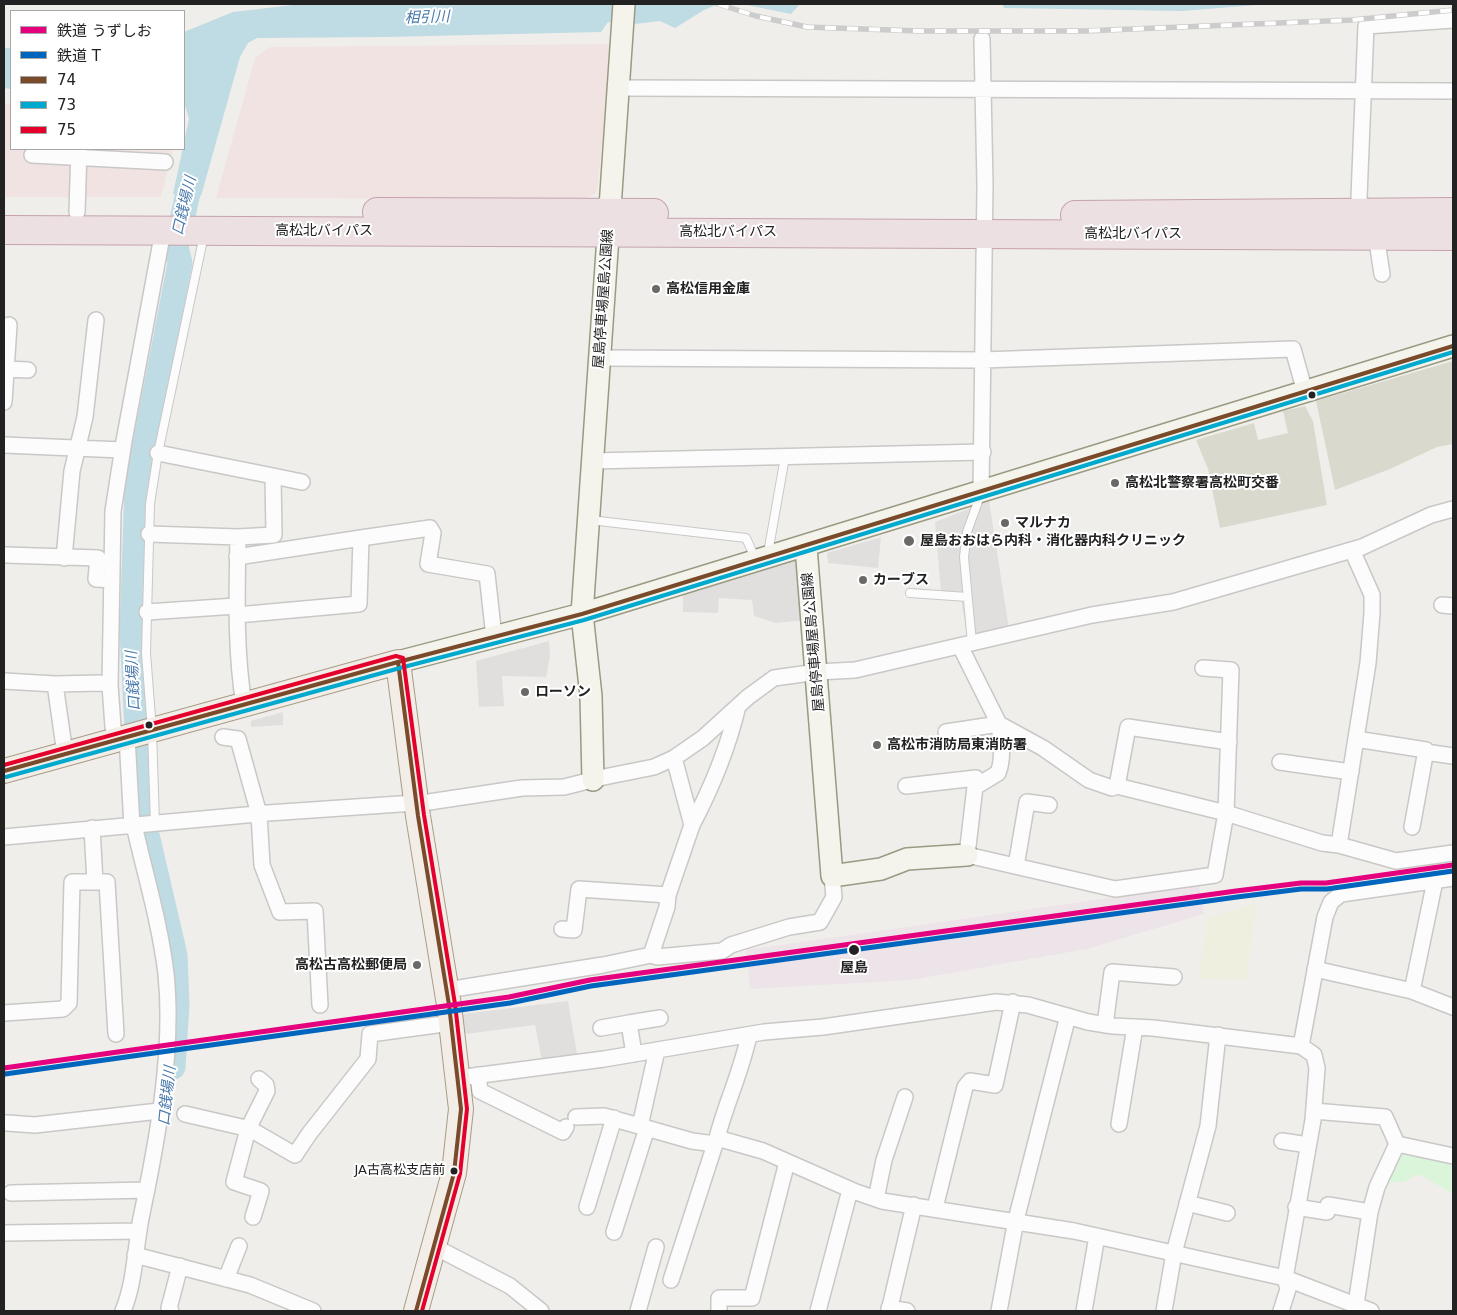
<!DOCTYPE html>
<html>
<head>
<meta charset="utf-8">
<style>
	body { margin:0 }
	#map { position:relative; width:1457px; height:1315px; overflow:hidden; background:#f0eeeb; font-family:"DejaVu Sans","Noto Sans JP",sans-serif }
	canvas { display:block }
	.frame { position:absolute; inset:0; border:5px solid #222; pointer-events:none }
	.legend { position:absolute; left:10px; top:10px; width:175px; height:140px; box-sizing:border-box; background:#fff; border:1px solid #a7a7a7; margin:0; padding:6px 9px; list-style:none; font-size:15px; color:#222 }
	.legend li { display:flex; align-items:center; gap:10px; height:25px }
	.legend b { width:25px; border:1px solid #a7a7a7 }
</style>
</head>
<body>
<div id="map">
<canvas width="1457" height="1315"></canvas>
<div class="frame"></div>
<ul class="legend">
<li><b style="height:6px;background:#e5007d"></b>鉄道 うずしお</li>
<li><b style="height:6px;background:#0065bd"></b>鉄道 T</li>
<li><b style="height:6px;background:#7a4b2a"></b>74</li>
<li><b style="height:6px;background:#00a9ce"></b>73</li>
<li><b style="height:6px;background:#e4002b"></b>75</li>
</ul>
</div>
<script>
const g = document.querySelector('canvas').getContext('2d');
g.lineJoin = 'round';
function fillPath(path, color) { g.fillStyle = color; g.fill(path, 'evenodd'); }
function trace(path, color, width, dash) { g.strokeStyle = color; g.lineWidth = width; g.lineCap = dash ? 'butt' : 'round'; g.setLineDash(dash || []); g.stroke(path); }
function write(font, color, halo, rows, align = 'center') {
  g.font = font + ' "DejaVu Sans","Noto Sans JP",sans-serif'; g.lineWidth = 4; g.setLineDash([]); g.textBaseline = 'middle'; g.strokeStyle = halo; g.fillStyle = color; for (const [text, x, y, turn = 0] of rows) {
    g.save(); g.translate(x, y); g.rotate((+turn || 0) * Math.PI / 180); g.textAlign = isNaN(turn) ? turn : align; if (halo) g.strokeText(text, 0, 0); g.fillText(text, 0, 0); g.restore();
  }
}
const commercial = new Path2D(`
	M612,44L597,192L586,199L216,198L255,58L270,47Z
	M4,104H11V149H173L161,197H4Z`);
const industrial = new Path2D(`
	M1199,885L1204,914L1087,949L911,980L750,989L746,950Z`);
const construction = new Path2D(`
	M1453,361V444L1437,447L1390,469L1335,490L1316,401Z
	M1305,406L1313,421L1327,505L1220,528L1208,469L1196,440L1254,423L1258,440L1288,433L1283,411Z`);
const farmland = new Path2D(`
	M1256,904L1247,980L1199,979L1207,918Z`);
const park = new Path2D(`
	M1400,1152L1453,1163V1194L1419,1174L1403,1182H1385Z`);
const parking = new Path2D(`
	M989,501L1009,629L968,641L960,593L941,592L935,522Z
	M881,537L878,568L828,563L827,553Z
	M800,557L805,620L776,623L754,616L752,600L719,598L718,613L683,612V593Z
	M549,641L550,655L546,677L502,676L504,706L479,707L476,661Z
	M283,712V725L251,727V721Z
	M568,1001L577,1054L542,1061L535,1025L458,1035L455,1015Z`);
const water = new Path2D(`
	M302,4H719L704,10L675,28L660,21L635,24L608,22L601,32L386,37L257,38L248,43L240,57L201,196L173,194L189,119L186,108L184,106V32L233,12Z
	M742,4H800L791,14Z
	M1002,4H1269L1182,11L1004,8Z
	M4,48H11V89L4,88Z`);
const river = new Path2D(`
	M173,1067L177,1005L175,955L141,809L132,632L137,486L180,263L176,247L195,161`);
const lane = new Path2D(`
	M590,520L746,538L756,560
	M768,553L785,457
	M910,593L967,597
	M972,643L964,557L967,532L980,496
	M155,824L152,730L146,653L150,504L158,453L204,235`);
const street = new Path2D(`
	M620,88L1453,91
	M32,155L165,162
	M77,212L79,149
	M1382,274L1376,235L1361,212L1359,197L1366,26L1453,20
	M600,358L983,360L1293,349L1305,392
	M6,369L28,370
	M4,402L9,325
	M4,445L122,450
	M158,453L273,476L274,535L238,537C237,593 235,649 244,705
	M592,461L983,452
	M273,476L302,482
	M981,492L985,185L982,39
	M149,534L238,537
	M361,538L430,528L433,533L428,564L487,574L494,637
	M6,555L98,558L96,579L112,580
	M64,558L72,471L85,417L96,320
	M1442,605L1453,606
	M147,612L236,606
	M237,615L359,604L361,538L237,557
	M960,646L999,724C1001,740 1004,758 998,773L975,787
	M4,681L55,684L65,754
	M55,684L100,683L110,685
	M946,732L999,724L1043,748L1089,780L1112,788L1117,786
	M127,737L132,826
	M223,737L238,739L259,814L262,865L280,912L315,911L320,1005
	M1356,739L1426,750L1412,827
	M117,740L113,727L110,685L113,511L124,441L163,231
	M1229,742L1128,727L1117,786L1226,813L1322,843L1339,845L1396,861L1453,853
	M1425,752L1453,756
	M1280,762L1351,772
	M906,786L976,778L967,855L1115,889L1215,875L1226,813L1231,670L1203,668
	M692,825C712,787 728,748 738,706
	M92,828L95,882H107L116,1034
	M4,837L268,813L429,802L522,788L564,787L604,777L654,767L674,758L703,738L748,697L774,678L817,672L855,670L1092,615L1173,602L1362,547L1431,515L1453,509
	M1339,845L1368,663L1372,613V595L1352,550
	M1016,866L1027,802L1049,805
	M562,929L574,930L579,889L668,895L692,825L674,758
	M651,955L667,907L668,895
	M1315,969L1412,991L1453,1007
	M447,990L603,965L651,955L657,957L722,951L731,945L789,927L820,922L834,897L832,876
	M1412,991L1435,881
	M4,1013L63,1009L69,1003L72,882H95
	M629,1023L660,1018
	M1105,1025L1112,972L1174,977
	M601,1028L629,1023L634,1054
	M749,1035C742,1070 726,1103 717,1138L763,1151L856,1192L882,1201L1074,1231L1285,1278L1371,1311
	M1301,1046L1325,917L1331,902L1341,894L1453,878
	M478,1075L480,1091L563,1132L566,1127
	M458,1078L604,1059L764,1032L823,1027L996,1002L1028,1005L1088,1022L1113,1026L1153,1028L1301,1046L1314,1055L1317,1068L1313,1120L1285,1278L1288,1289L1281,1311
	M1314,1111L1385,1117L1397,1144
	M185,1114L250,1129L295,1155L309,1134L368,1059L370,1034L451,1023
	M576,1117L604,1116L692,1141L715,1144
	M7,1123L35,1125L159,1111
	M1119,1124L1135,1027
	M640,1126L657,1050
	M1282,1141L1308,1145
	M11,1193L147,1190
	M876,1199L884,1160L905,1097
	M1187,1203L1227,1213
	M587,1207L614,1118
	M1296,1207L1327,1212L1328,1205L1370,1212
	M935,1208L965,1087L970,1081L995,1085L1013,1002
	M253,1217L261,1191L234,1182L248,1129L267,1091L266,1085L259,1079
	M614,1232L647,1128
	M4,1233L139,1231
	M435,1247L510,1286L541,1311
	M135,1255L250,1285L313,1311
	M226,1279L239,1246
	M671,1280L717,1138
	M889,1308L907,1311
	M123,1311C135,1282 135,1249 141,1218C157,1142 174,1051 166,974C160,923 145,874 134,825
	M171,1311L169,1308L180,1266
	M638,1311L656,1247
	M719,1311V1298H752L787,1162
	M818,1311L850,1190
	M889,1311L914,1205
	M999,1311L1016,1220L1068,1016
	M1084,1311L1097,1236
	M1164,1311L1174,1253L1208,1126L1218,1035
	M1355,1311L1370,1212L1377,1187L1397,1144L1453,1156`);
const secondary = new Path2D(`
	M806,547L832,876L881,869L907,859L967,855
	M398,662L582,614L1453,346
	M593,780L591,696L582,614L624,4`);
const primary = new Path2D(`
	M4,771L398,662L418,816L449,1005L461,1109L454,1173L416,1311`);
const highway = new Path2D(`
	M377,212L654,213
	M1075,215L1453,212
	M4,230L1453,236`);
const rail = new Path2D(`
	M718,4L756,16L807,27L919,31H1084L1352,20L1453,10`);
const bus1 = new Path2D(`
	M398,662L418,816L449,1005L461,1109L454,1173L416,1311
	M4,771L398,662L582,614L1453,346`);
const bus2 = new Path2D(`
	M6,777L400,668L584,620L1453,352`);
const bus3 = new Path2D(`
	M4,765L396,656L403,658L424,815L455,1004L467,1109L460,1174L422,1311`);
const rail1 = new Path2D(`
	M4,1068L509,997L590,980L1236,891L1301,883H1326L1453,865`);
const rail2 = new Path2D(`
	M5,1074L510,1003L591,986L1237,897L1301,889H1327L1453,871`);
const markers = [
	[656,289,5,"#6a6968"],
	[1312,395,4.5,"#222"],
	[1115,483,5,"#6a6968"],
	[1005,523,5,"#6a6968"],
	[909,541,6,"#6a6968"],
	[863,580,5,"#6a6968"],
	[525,692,5,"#6a6968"],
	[149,725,4.5,"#222"],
	[877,745,5,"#6a6968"],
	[854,950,6,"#222"],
	[417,965,5,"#6a6968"],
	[454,1171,4.5,"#222"]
];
const busNames = [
	["JA古高松支店前",445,1171]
];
const streetNames = [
	["高松北バイパス",324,231],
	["高松北バイパス",728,232],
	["高松北バイパス",1133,234],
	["屋島停車場屋島公園線",604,299,-86],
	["屋島停車場屋島公園線",814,642,-95]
];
const poiNames = [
	["高松信用金庫",666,289],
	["高松北警察署高松町交番",1125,483],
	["マルナカ",1015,523],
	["屋島おおはら内科・消化器内科クリニック",920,541],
	["カーブス",873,580],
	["ローソン",535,692],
	["高松市消防局東消防署",887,745],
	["高松古高松郵便局",407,965,"right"]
];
const stopNames = [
	["屋島",854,968]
];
const waterNames = [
	["相引川",427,18,-2],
	["口銭場川",185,206,-77],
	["口銭場川",134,681,-93],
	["口銭場川",168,1096,-84]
];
fillPath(commercial, '#f1e3e1');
fillPath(industrial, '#ede4e9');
fillPath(construction, '#d9d9cd');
fillPath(farmland, '#efefdf');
fillPath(park, '#daf5da');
fillPath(parking, '#e0dfde');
fillPath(water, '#bfdbe3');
trace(river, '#bfdbe3', 25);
trace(lane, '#c9c8c7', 10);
trace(street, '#c9c8c7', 18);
trace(secondary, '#999a82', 24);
trace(primary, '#a79c86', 26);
trace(highway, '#c5a2ac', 30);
trace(lane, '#fdfcfc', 8);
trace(street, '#fdfcfc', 15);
trace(secondary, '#f4f4ed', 21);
trace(primary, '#f3ede7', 24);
trace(highway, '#ece0e2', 28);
trace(rail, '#ccc', 5.5);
trace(rail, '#fff', 4, [11]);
trace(bus1, '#7a4b2a', 4);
trace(bus2, '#00a9ce', 4);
trace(bus3, '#e4002b', 4);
trace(rail1, '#e5007d', 5);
trace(rail2, '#0065bd', 5);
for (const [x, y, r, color] of markers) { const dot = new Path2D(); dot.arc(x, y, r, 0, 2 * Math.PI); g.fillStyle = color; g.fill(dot); trace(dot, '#fff', 2); }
write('13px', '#222', '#fff', busNames, 'right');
write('14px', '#222', '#fff', streetNames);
write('bold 14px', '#222', '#fff', poiNames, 'left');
write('bold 14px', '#222', '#fff', stopNames);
write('italic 15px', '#4a7aab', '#fff', waterNames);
</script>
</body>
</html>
